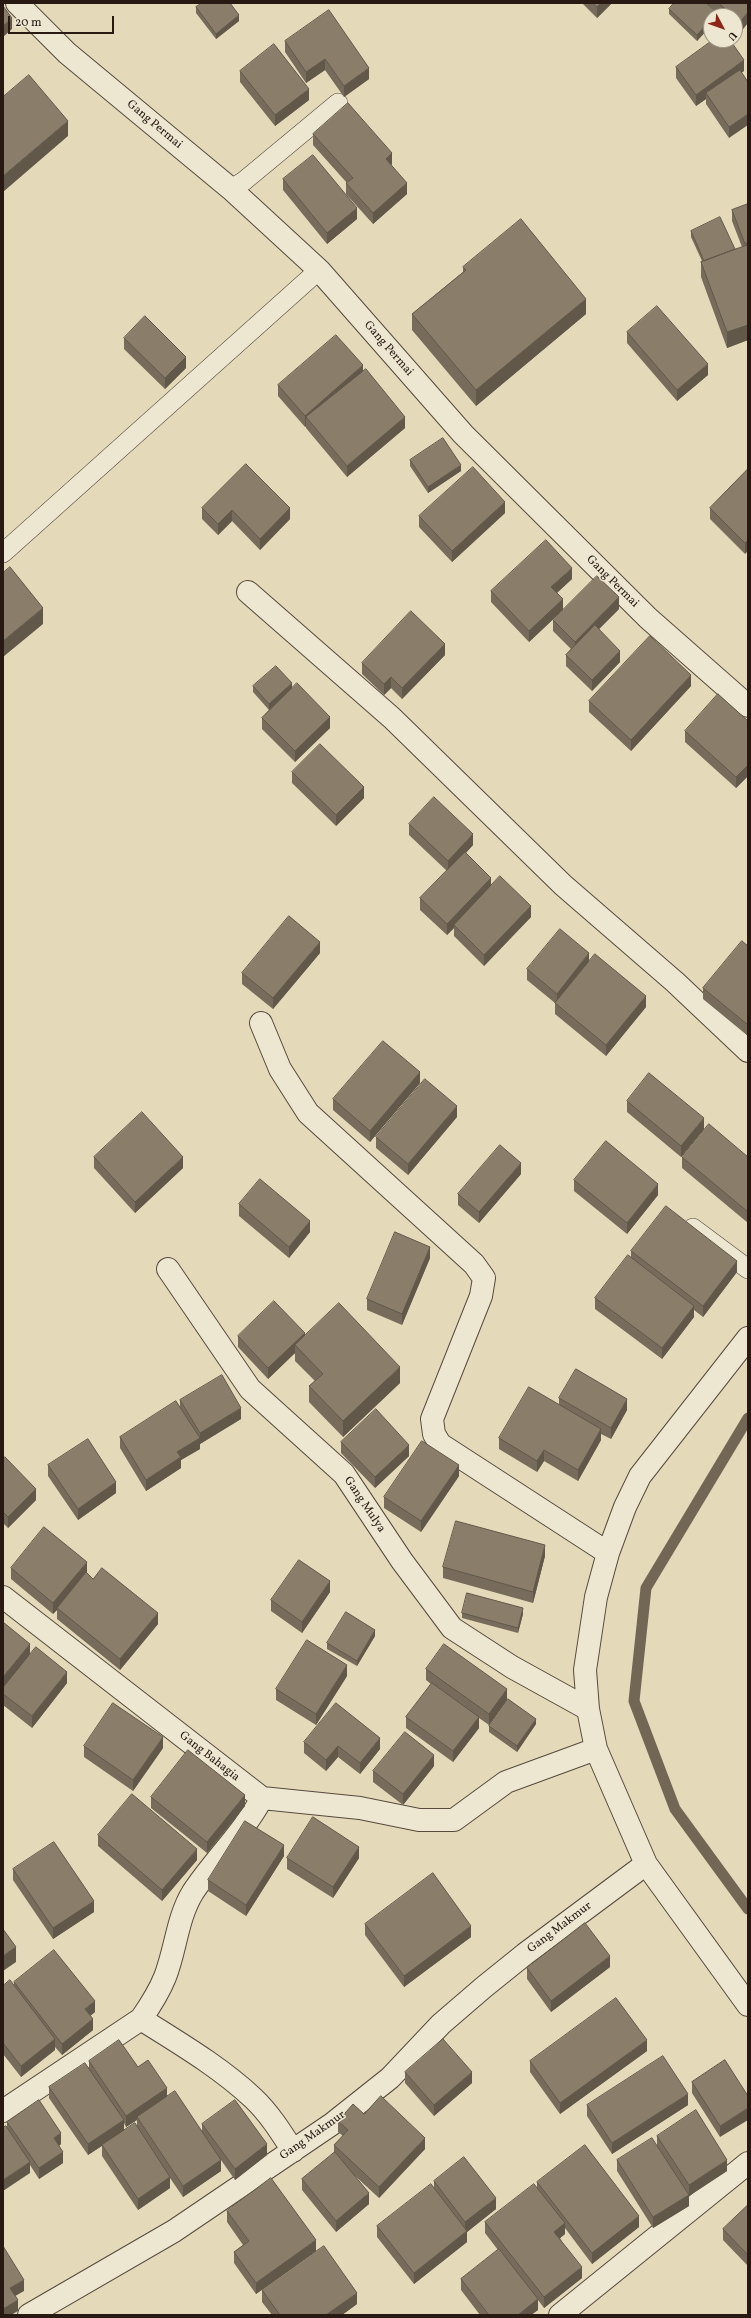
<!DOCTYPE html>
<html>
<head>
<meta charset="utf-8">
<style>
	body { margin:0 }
	#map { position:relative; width:751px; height:2318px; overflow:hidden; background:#e4daba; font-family:Vollkorn,serif }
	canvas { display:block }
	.frame { position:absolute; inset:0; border:4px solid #281a13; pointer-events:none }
	.north { position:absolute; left:703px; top:8px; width:40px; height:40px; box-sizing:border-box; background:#ede7d2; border:1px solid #9e9586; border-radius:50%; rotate:131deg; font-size:11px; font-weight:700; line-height:16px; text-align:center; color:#281a13 }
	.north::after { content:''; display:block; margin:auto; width:14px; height:18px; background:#8f2418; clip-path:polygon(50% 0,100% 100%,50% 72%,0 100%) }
	.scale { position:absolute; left:8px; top:16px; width:106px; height:18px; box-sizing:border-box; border:2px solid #281a13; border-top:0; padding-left:5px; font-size:12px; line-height:14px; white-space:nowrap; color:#281a13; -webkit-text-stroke:3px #ede7d2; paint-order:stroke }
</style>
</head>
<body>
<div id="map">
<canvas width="751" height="2318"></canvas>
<div class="frame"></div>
<div class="north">U</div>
<div class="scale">20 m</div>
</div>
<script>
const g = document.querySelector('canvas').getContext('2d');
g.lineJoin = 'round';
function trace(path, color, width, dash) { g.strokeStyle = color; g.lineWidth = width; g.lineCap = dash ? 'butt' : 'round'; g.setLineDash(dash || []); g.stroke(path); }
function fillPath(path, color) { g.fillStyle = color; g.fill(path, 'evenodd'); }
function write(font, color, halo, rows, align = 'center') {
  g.font = font + ' Vollkorn,serif'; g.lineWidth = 3; g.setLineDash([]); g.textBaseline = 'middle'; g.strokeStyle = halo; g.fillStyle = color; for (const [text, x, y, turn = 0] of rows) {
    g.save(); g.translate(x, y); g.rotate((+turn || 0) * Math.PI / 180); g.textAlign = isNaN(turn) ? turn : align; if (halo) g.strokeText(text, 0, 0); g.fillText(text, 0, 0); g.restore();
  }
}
const stream = new Path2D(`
	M748,1418L646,1588L634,1701L675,1809L748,1909`);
const service = new Path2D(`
	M231,189L244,181L338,103
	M3,553L319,270
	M693,1228L748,1269`);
const minor = new Path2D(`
	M17,3L67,53L231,189L319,270L463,434L648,618L748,706
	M248,592L392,718L563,885L675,982L748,1051
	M261,1023L280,1069L308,1113L474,1264L484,1278L481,1296L432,1419L434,1434L440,1444L608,1553
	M168,1269L250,1389L344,1474L402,1561L452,1628L512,1667L588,1709
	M748,1338L640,1476L625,1507L608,1553L596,1597L585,1670L588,1709L596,1749L646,1864L748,2005
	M3,1597L262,1798L360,1808L419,1820H454L506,1782L596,1749
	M141,2019C179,2043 220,2067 253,2098C269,2113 281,2132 293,2151
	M3,2111L141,2019C150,2006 159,1992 165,1977C176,1949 177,1918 193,1892C215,1859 243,1833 262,1798
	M29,2315L174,2231L332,2124L390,2078L441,2024L484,1987L525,1954L646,1864
	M560,2315L748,2163`);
const wall = new Path2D(`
	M582,3H612L597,18Z
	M706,3H748L740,33L735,29V16H721Z
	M196,7L239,21L216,39L196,13Z
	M669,9L717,16L697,41L669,14Z
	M285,41L369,79L344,97L325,70L306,83L285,52Z
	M676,67L744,71L741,72L729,138L706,104V99L696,106L676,78Z
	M240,71L309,100L275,126L240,82Z
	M313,134L392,164L391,165L407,194L373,224L346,194V183H347L313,145Z
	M283,179L357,219L327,244L283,190Z
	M748,204V340L727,348L701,277V262L702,261L691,237V231L735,249L742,247L732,221V210Z
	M463,267L586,314L476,406L412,330V314L463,272Z
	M627,332L708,375L677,401L627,343Z
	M124,338L186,368L165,389L124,349Z
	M363,371L405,428L347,477L306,428V426L305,427L278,396V385Z
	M410,460L461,471L428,493L410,466Z
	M246,464L290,519L260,550L232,521L218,535L202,519V508Z
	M748,469L745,554L710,519V508Z
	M505,513L452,562L419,527V516Z
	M572,579L557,593L563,610L529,642L491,602V591Z
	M619,609L599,629L620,662L592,691L566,666V655L571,649L553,631V620Z
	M445,655L402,699L391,688L384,695L362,674V663Z
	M253,686L292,688L330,728L295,762L262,729V718L269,710L253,692Z
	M691,686L631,751L589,712V701Z
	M748,721V776L736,788L685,742V731Z
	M292,772L364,798L336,826L292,783Z
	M409,824L473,845L466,853L491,886L531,917L484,966L454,936V928L447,935L420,910V898L447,871L409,835Z
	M748,946V1036L703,999V988Z
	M320,953L273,1009L242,984V973Z
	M589,961L646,1007L606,1056L555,1014V1003L527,980V969Z
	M420,1083L370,1142L333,1110V1099Z
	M627,1101L704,1129L681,1157L627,1112Z
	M457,1117L408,1175L376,1148V1137Z
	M94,1157L183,1168L135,1213L94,1168Z
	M682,1157H748V1223L682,1168Z
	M521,1174L479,1223L458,1205V1194Z
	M574,1180L658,1195L627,1234L574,1191Z
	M239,1204L310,1232L289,1258L239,1216Z
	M631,1251L737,1272L703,1317L694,1310V1317L662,1359L595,1309V1298L631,1257Z
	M430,1258L402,1325L367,1310V1299Z
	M238,1336H305L400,1383L343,1437L309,1402V1386L315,1381L295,1361V1353L268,1379L238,1347Z
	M559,1398L627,1410L611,1439L601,1434V1440L578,1481L544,1461L537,1472L499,1449V1438L559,1404Z
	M180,1400L241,1419L200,1444V1449L181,1460V1468L146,1491L120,1448V1437L180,1407Z
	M341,1442L409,1456L375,1488L341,1453Z
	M3,1459L36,1500L8,1528L3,1523Z
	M48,1465L116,1493L78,1520L48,1476Z
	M459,1476L421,1532L384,1508V1497Z
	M545,1556L533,1603L443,1578V1567Z
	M11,1568L87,1573L93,1579L158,1624L120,1670L57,1619V1610L53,1614L11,1579Z
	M330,1592L302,1633L271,1611V1600Z
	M462,1613L523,1614L518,1633L462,1618Z
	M375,1636L357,1666L327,1649V1643Z
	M426,1669L507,1700L489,1725L479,1718V1728L453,1762L406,1728V1717L431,1684L426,1680Z
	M347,1676L316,1725L276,1700V1689Z
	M67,1683L32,1728L3,1705V1688Z
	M536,1724L517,1752L489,1732V1726Z
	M304,1742L380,1749L360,1774L338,1757L326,1771L304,1753Z
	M84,1746L163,1748L133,1791L84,1757Z
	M434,1766L403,1805L373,1782V1771Z
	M151,1797L245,1806L207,1853L151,1808Z
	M98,1835L197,1860L162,1901L98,1846Z
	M284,1856L246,1916L208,1891V1880Z
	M287,1858H359L333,1898L287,1869Z
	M13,1869L94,1912L53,1939L13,1880Z
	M365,1924L471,1937L404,1987L365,1935Z
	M610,1967L551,2012L527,1979V1968Z
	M14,1982L95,2012L90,2016L93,2030L62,2055L55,2047V2050L21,2077L3,2054V1986L14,1985Z
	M647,2051L560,2114L530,2072V2061Z
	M725,2060L720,2137L692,2093V2082Z
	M89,2061L138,2067L202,2132V2124L267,2155L235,2180L221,2160V2171L183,2197L170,2178V2188L138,2210L102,2156V2146L88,2155L49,2098V2087L89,2068ZM137,2120V2127L124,2131V2123L126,2127Z
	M405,2072L472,2083L434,2116L405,2083Z
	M587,2105H688L612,2154L587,2116Z
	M364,2114L425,2149L379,2198L353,2174L369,2204L336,2232L302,2190V2179L334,2153V2145L343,2136L338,2132V2121Z
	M7,2122L61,2144L59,2146L63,2163L39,2179L30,2165V2173L7,2129Z
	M657,2136L727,2171L689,2196V2206L653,2228L617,2171V2160L657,2146Z
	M434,2181L496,2209L467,2232V2242L414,2284L377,2237V2226L434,2188Z
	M537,2182L639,2227L592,2264L565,2228V2234L560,2238L582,2278L544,2308L538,2300V2310L531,2315H480L461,2290V2279L498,2250L485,2233V2222L537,2188Z
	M748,2205V2266L723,2240V2229Z
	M227,2211L316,2251L256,2294L234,2263V2252L243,2245L227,2222Z
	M262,2290L357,2304L342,2315H272L262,2302Z`);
const shadedWall = new Path2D(`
	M601,3H612L597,18V7Z
	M748,12V23L740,33V22Z
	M239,15V21L216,39V34Z
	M12,18V29L3,37V26Z
	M711,20V26L697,41V35Z
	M325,59V70L306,83V72Z
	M744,60V71L708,97L706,93V99L696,106V95Z
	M369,68V79L344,97V86Z
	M309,89V100L275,126V115Z
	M748,114V125L729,138V127Z
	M68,121V136L3,192V176Z
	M392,153V164L386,170V159Z
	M407,183V194L373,224V213Z
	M357,208V219L327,244V233Z
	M586,299V314L476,406V390Z
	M748,325V340L727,348V332Z
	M186,357V368L165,389V378Z
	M708,364V375L677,401V390Z
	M363,365V376L306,417V426L305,427V416Z
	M405,417V428L347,477V466Z
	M461,465V471L428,493V487Z
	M505,502V513L452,562V551Z
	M290,508V519L260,550V539Z
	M232,510V521L218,535V524Z
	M748,540V551L745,554V543Z
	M572,568V579L551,598V587Z
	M619,597V609L575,653V642Z
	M563,599V610L529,642V631Z
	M43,608V624L3,657V641Z
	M445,644V655L402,699V688Z
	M620,651V662L592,691V680Z
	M691,675V686L631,751V740Z
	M391,677V688L384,695V684Z
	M292,683V689L269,710V704Z
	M330,717V728L295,762V751Z
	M748,765V776L736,788V777Z
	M364,787V798L336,826V815Z
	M473,834V845L448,872V861Z
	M491,878V889L454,925V928L447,935V924Z
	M531,906V917L484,966V955Z
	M320,942V953L273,1009V998Z
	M589,953V965L557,1005V994Z
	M646,996V1007L606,1056V1045Z
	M420,1072V1083L370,1142V1131Z
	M457,1106V1117L408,1175V1164Z
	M704,1118V1129L681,1157V1146Z
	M183,1157V1168L135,1213V1202Z
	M521,1163V1174L479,1223V1212Z
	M658,1184V1195L627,1234V1223Z
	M310,1221V1232L289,1258V1247Z
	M430,1247V1258L402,1325V1314Z
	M737,1261V1272L703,1317V1306Z
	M694,1306V1317L662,1359V1348Z
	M305,1333V1344L295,1345V1353L268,1379V1368Z
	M400,1367V1383L343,1437V1421Z
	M627,1399V1410L611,1439V1428Z
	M241,1408V1419L200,1444V1433Z
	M601,1429V1440L578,1481V1470Z
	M200,1438V1449L181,1460V1468L146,1491V1480L177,1452Z
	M409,1445V1456L375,1488V1477Z
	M544,1450V1461L537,1472V1461Z
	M459,1465V1476L421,1532V1521Z
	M116,1482V1493L78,1520V1509Z
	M36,1489V1500L8,1528V1517Z
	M545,1545V1556L533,1603V1592Z
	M87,1562V1573L57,1608V1610L53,1614V1603Z
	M330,1581V1592L302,1633V1622Z
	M523,1608V1614L518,1633V1628Z
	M158,1613V1624L120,1670V1659Z
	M375,1630V1636L357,1666V1661Z
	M30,1644V1655L3,1688V1677Z
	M347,1665V1676L316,1725V1714Z
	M67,1672V1683L32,1728V1716Z
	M507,1689V1700L489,1725V1714Z
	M479,1717V1728L453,1762V1751Z
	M536,1719V1724L517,1752V1746Z
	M163,1737V1748L133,1791V1780Z
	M380,1738V1749L360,1774V1763Z
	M338,1746V1757L326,1771V1760Z
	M434,1755V1766L403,1805V1794Z
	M245,1795V1806L207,1853V1842Z
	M284,1845V1856L246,1916V1905Z
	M359,1847V1858L333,1898V1887Z
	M197,1849V1860L162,1901V1890Z
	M94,1901V1912L53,1939V1928Z
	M471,1926V1937L404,1987V1976Z
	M16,1947V1962L3,1971V1956Z
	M610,1956V1967L551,2012V2001Z
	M95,2001V2012L85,2020V2009Z
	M93,2019V2030L62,2055V2044Z
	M55,2039V2050L21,2077V2066Z
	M647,2040V2051L560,2114V2103Z
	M472,2072V2083L434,2116V2105Z
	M167,2088V2099L137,2117V2120L126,2127V2116Z
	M688,2094V2105L612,2154V2143Z
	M748,2108V2120L720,2137V2126Z
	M124,2120V2131L88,2155V2144Z
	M61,2133V2144L54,2149V2138Z
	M425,2138V2149L379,2198V2187Z
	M267,2144V2155L235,2180V2169Z
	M63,2152V2163L39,2179V2168Z
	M221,2160V2171L183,2197V2186Z
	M727,2160V2171L689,2196V2185Z
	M30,2162V2173L3,2191V2180Z
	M170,2177V2188L138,2210V2199Z
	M369,2193V2204L336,2232V2221Z
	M689,2195V2206L653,2228V2217Z
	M496,2198V2209L467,2232V2242L414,2284V2273L465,2233V2222Z
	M639,2216V2227L592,2264V2253Z
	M565,2223V2234L554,2243V2232Z
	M316,2240V2251L256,2294V2283Z
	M582,2267V2278L544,2308V2297Z
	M24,2280V2291L10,2299V2288Z
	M357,2293V2304L342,2315H326Z
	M538,2299V2310L531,2315H518Z
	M18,2300V2311L11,2315H3V2309Z`);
const building = new Path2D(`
	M202,3H230L239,15L216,34L196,7Z
	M593,3H601L597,7Z
	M674,3H706L717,13L715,16H711V20L697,35L669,9Z
	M719,3H748V12L740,22L735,17V16H733Z
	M3,6L12,18L3,26Z
	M329,10L369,68L344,86L325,59L306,72L285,41Z
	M713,40H730L744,60L696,95L676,67Z
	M274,44L309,89L275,115L240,71Z
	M740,70L748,82V114L729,127L706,93Z
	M29,75L68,121L3,176V97Z
	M348,103L392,153L386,159L407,183L373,213L346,183L353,178L313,134Z
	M313,155L357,208L327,233L283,179Z
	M748,204V242L745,244L732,210Z
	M720,217L735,249L704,261L691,231Z
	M521,219L586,299L476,390L412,314L466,270L463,267Z
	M748,245V325L727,332L701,262Z
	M657,306L708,364L677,390L627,332Z
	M145,316L186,357L165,378L124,338Z
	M336,335L363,365L305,416L278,385Z
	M366,369L405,417L347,466L306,417Z
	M443,438L461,465L428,487L410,460Z
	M246,464L290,508L260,539L232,510L218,524L202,508Z
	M473,467L505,502L452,551L419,516Z
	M748,469V540L745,543L710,508Z
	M546,540L572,568L551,587L563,599L529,631L491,591Z
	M10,567L43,608L3,641V573Z
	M597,576L619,597L575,642L553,620Z
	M411,611L445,644L402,688L391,677L384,684L362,663Z
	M595,625L620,651L592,680L566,655Z
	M650,636L691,675L631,740L589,701Z
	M276,666L292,683L269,704L253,686Z
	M297,683L330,717L295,751L262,718Z
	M718,694L748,721V765L736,777L685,731Z
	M320,744L364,787L336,815L292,772Z
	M434,797L473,834L448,861L409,824Z
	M465,852L491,878L447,924L420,898Z
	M500,876L531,906L484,955L454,925Z
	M289,916L320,942L273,998L242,973Z
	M560,929L589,953L557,994L527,969Z
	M742,941L748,946V1025L703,988Z
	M595,954L646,996L606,1045L555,1003Z
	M383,1041L420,1072L370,1131L333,1099Z
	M649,1073L704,1118L681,1146L627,1101Z
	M425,1079L457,1106L408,1164L376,1137Z
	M142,1112L183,1157L135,1202L94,1157Z
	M709,1124L748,1157V1212L682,1157Z
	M606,1141L658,1184L627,1223L574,1180Z
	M500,1145L521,1163L479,1212L458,1194Z
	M260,1179L310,1221L289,1247L239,1204Z
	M666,1206L737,1261L703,1306L631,1251Z
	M395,1232L430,1247L402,1314L367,1299Z
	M628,1255L694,1306L662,1348L595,1298Z
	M274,1301L305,1333L268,1368L238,1336Z
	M339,1303L400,1367L343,1421L309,1386L323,1374L295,1345Z
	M576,1369L627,1399L611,1428L559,1398Z
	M222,1375L241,1408L200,1433L180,1400Z
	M529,1387L601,1429L578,1470L544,1450L537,1461L499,1438Z
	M176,1401L200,1438L177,1452L181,1457L146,1480L120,1437Z
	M376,1409L409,1445L375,1477L341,1442Z
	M88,1439L116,1482L78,1509L48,1465Z
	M422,1441L459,1465L421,1521L384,1497Z
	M5,1457L36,1489L8,1517L3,1512V1459Z
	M456,1521L545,1545L533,1592L443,1567Z
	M44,1527L87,1562L53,1603L11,1568Z
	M299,1560L330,1581L302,1622L271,1600Z
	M102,1568L158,1613L120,1659L57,1608L86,1572L93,1579Z
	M467,1593L523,1608L518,1628L462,1613Z
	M346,1612L375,1630L357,1661L327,1643Z
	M3,1622L30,1644L3,1677Z
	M307,1640L347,1665L316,1714L276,1689Z
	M444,1644L507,1689L489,1714L426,1669Z
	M36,1647L67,1672L32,1716L3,1694V1688Z
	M432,1683L479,1717L453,1751L406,1717Z
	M508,1699L536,1719L517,1746L489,1726Z
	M113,1703L163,1737L133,1780L84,1746Z
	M336,1703L380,1738L360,1763L338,1746L326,1760L304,1742Z
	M405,1732L434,1755L403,1794L373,1771Z
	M188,1750L245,1795L207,1842L151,1797Z
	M132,1794L197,1849L162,1890L98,1835Z
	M313,1817L359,1847L333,1887L287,1858Z
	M245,1821L284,1845L246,1905L208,1880Z
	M54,1842L94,1901L53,1928L13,1869Z
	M433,1873L471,1926L404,1976L365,1924Z
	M585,1923L610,1956L551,2001L527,1968Z
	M3,1929L16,1947L3,1956Z
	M54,1950L95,2001L85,2009L93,2019L62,2044L14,1982Z
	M10,1980L55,2039L21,2066L3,2043V1986Z
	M616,1998L647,2040L560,2103L530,2061Z
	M443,2039L472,2072L434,2105L405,2072Z
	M119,2040L138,2067L148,2060L167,2088L126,2116L89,2061Z
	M663,2056L688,2094L612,2143L587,2105Z
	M725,2060L748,2096V2108L720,2126L692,2082Z
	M85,2063L124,2120L88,2144L49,2087Z
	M175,2091L221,2160L183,2186L137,2117Z
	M381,2096L425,2138L379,2187L334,2145L348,2130L338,2121L353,2104L364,2114Z
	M39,2100L61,2133L54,2138L63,2152L39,2168L7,2122Z
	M235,2100L267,2144L235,2169L202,2124Z
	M696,2110L727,2160L689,2185L657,2136Z
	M135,2123L170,2177L138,2199L102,2145Z
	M6,2126L30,2162L3,2180V2128Z
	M652,2138L689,2195L653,2217L617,2160Z
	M585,2145L639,2216L592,2253L537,2182Z
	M335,2152L369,2193L336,2221L302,2179Z
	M464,2157L496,2198L465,2222L434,2181Z
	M271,2178L316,2240L256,2283L234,2252L249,2241L227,2211Z
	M431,2184L467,2231L414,2273L377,2226Z
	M534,2184L565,2223L554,2232L582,2267L544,2297L485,2222Z
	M748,2205V2255L723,2229Z
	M3,2246L24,2280L10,2288L18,2300L3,2309Z
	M324,2246L357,2293L326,2315H280L262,2290Z
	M499,2249L538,2299L518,2315H489L461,2279Z`);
const streetNames = [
	["Gang Permai",154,125,40],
	["Gang Permai",388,349,49],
	["Gang Permai",612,582,45],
	["Gang Mulya",364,1505,56],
	["Gang Bahagia",209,1757,38],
	["Gang Makmur",560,1928,-37],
	["Gang Makmur",313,2136,-35]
];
trace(stream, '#726655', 11);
trace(service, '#574a3d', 20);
trace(minor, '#574a3d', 24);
trace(service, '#ede7d2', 19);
trace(minor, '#ede7d2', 22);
fillPath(wall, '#776c5b');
fillPath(shadedWall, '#61584a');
fillPath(building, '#8a7e6a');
trace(building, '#61584a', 1);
write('12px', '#281a13', '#ede7d2', streetNames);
</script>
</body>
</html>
